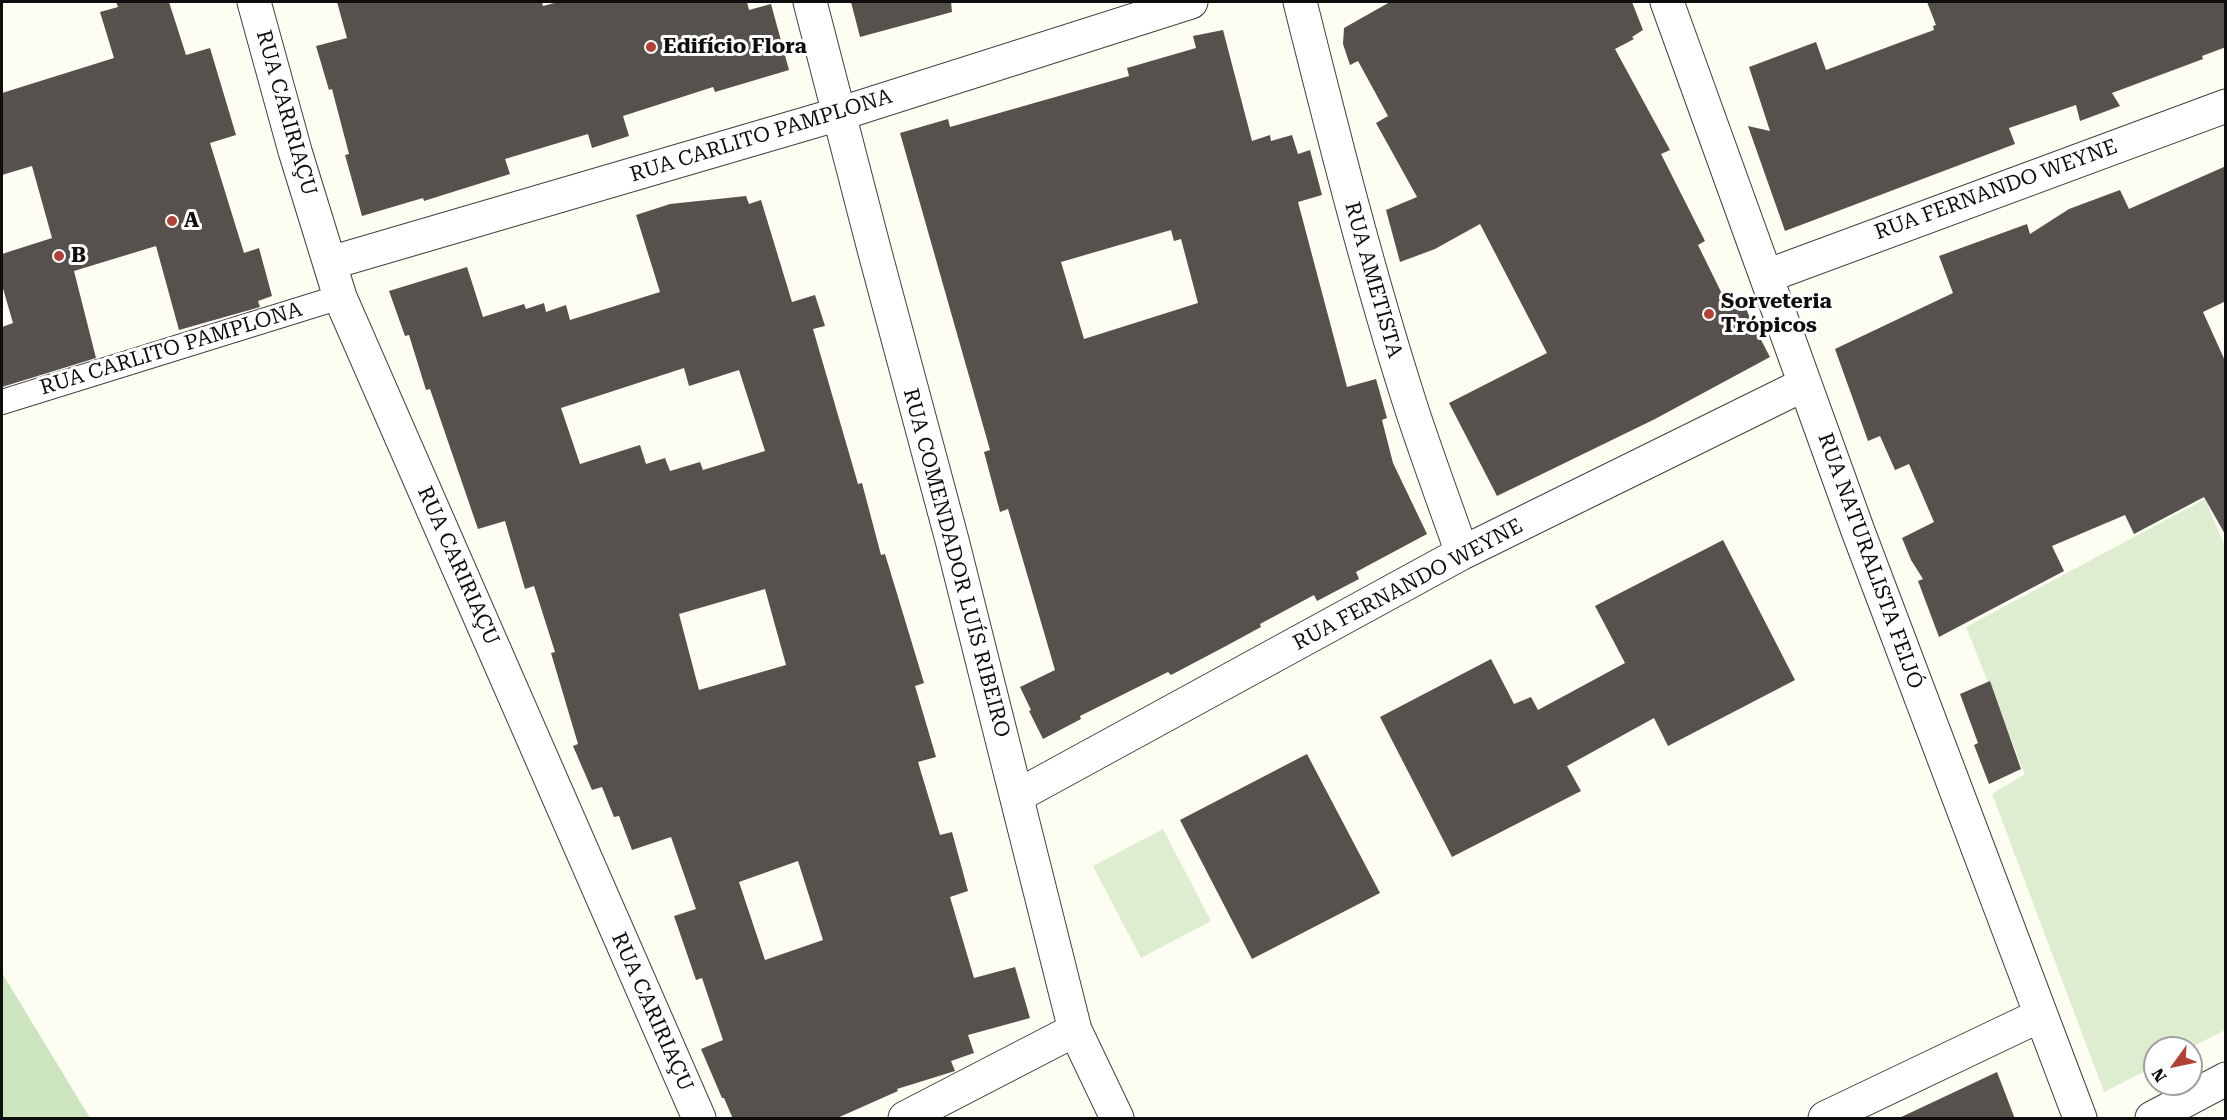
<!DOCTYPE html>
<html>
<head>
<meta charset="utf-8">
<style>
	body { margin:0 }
	#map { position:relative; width:2227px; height:1120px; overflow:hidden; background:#fdfdf2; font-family:"Roboto Serif",serif }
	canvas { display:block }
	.frame { position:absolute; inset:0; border:3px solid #0e0e0e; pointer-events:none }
	.north { position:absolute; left:2143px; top:1036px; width:60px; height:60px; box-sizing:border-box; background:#fff; border:2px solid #9f9f9f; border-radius:50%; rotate:237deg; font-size:16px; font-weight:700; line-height:24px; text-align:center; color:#0e0e0e }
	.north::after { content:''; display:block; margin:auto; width:21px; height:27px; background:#b04335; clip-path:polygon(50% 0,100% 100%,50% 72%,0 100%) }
</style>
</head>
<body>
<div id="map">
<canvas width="2227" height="1120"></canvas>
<div class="frame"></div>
<div class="north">N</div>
</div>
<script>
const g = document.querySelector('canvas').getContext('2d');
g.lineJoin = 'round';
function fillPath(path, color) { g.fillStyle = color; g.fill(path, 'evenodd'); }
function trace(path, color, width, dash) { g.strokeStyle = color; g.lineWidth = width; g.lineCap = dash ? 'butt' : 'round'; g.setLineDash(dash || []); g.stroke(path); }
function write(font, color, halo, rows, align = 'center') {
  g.font = font + ' "Roboto Serif",serif'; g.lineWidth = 6; g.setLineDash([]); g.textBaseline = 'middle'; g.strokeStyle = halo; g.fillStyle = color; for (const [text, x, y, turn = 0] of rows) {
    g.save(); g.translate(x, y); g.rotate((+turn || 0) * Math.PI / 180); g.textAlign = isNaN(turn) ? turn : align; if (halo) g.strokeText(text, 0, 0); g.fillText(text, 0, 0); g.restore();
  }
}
const green = new Path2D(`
	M2,973L90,1118H2Z`);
const pitch = new Path2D(`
	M2205,499L2225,546V1030L2190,1048H2155V1066L2104,1092L1992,794L2025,774L1966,627Z
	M1163,829L1211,921L1141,958L1093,866Z`);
const building = new Path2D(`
	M116,2H169L186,55L210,48L236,135L210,143L244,253L259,248L272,296L258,301L260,307L179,330L156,246L74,271L96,358L2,387V327L13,323L2,285V254L52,238L32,166L2,175V93L114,58L100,12L118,7Z
	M337,2H542L543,6L558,2H747L749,10L771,4L789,70L715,92L713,87L623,116L629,136L592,148L588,134L505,159L510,174L443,195L424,201L423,198L362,216L345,155L349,154L332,89L329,90L316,46L347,38Z
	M851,2H951L952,12L860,37Z
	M1390,2H1632L1643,30L1632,37L1634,39L1615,49L1670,150L1661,154L1705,241L1698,245L1726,302L1741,295L1751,321L1770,357L1655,419L1497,496L1449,403L1547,353L1480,224L1435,249L1400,262L1386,210L1417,197L1376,123L1388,116L1358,61L1350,65L1343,44L1344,28Z
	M1927,2H2226V47L2202,56L2203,59L2112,93L2120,106L2080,121L2076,105L2009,128L2015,144L1785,231L1748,126L1770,131L1749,67L1816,42L1826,70L1912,38L1934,30L1933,26L1936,25Z
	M1223,30L1252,141L1270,135L1271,141L1292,135L1298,154L1310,150L1322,195L1298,202L1347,387L1376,379L1387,418L1382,420L1393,463L1427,534L1356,572L1359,579L1317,601L1314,595L1260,624L1261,627L1226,646L1171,675L1168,672L1080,716L1081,719L1043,739L1029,711L1031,710L1020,687L1055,670L1008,509L1000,512L984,452L990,450L900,133L948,119L950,127L1129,76L1127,68L1196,48L1193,36ZM1171,230L1174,241L1181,239L1198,303L1084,339L1061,262Z
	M2226,166V301L2203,312L2226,363V536L2204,497L2134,534L2125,515L2052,546L2064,571L1939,637L1918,581L1923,579L1911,560L1902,538L1934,522L1909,464L1895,470L1880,436L1868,441L1835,349L1953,293L1939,256L2027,224L2030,234L2069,209L2120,190L2129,209Z
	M746,196L749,204L761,200L792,302L815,295L825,326L813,329L858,484L862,483L881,555L885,554L924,683L915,686L936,757L918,762L940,835L952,832L968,891L950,897L974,978L1015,967L1030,1018L968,1035L974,1053L951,1061L955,1071L897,1089L898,1091L835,1119H733L724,1098H722L701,1049L723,1040L702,978L696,980L674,916L696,909L671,837L632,850L619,816L614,817L602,787L592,790L573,746L578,744L551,653L555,652L534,586L525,589L505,521L478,529L430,389L426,390L409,335L405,336L389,291L467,267L483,317L524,304L526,309L544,303L546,312L566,305L570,320L660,292L636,215L670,204ZM684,368L689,386L739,370L765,451L703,470L700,462L670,471L665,458L646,464L640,445L580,464L561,408ZM765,589L786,665L699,690L679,614ZM798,861L823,940L765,960L739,882Z
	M1723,540L1795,680L1668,746L1654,718L1567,766L1581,791L1452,857L1380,717L1491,659L1514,704L1531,697L1538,710L1625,663L1595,606Z
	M1990,681L2021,769L1989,784L1974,745L1978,743L1960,694Z
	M1307,754L1380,893L1252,959L1180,820Z
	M1997,1072L2015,1119H1897Z`);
const service = new Path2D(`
	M2,402L340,297`);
const minor = new Path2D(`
	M254,2L295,151L340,297L699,1118
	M810,2L874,249L952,540L1075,1030L1117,1118
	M1300,2C1334,137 1368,273 1411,407C1427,456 1445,504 1462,553
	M1667,2L1858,531L2080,1118
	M330,263L839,114L1191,2
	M1767,276L2226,106
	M1017,796L1462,553L1805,384
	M905,1118L1075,1030
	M1825,1118L2041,1015
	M2152,1118L2226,1079`);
const markers = [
	[651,47,6,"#b04335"],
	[172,221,6,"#b04335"],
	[59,256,6,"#b04335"],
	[1709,314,6,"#b04335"]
];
const poiNames = [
	["Edifício Flora",663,47],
	["A",184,221],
	["B",71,256],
	["Sorveteria",1721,302],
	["Trópicos",1721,326]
];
const streetNames = [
	["RUA CARIRIAÇU",286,113,74],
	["RUA CARLITO PAMPLONA",761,136,-17],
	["RUA FERNANDO WEYNE",1996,190,-20],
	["RUA AMETISTA",1373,280,74],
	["RUA CARLITO PAMPLONA",171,349,-17],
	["RUA NATURALISTA FEIJÓ",1870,561,70],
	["RUA COMENDADOR LUÍS RIBEIRO",956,563,75],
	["RUA CARIRIAÇU",458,566,66],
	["RUA FERNANDO WEYNE",1408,585,-28],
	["RUA CARIRIAÇU",652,1012,66]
];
fillPath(green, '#cce5be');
fillPath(pitch, '#deedcf');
fillPath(building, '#56514c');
trace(service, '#414141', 26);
trace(minor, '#414141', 35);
trace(service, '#fff', 24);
trace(minor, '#fff', 33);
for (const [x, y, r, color] of markers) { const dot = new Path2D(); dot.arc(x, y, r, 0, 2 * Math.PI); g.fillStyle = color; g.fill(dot); trace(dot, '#fff', 2); }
write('bold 21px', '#0e0e0e', '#fff', poiNames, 'left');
write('21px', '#0e0e0e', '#fff', streetNames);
</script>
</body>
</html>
